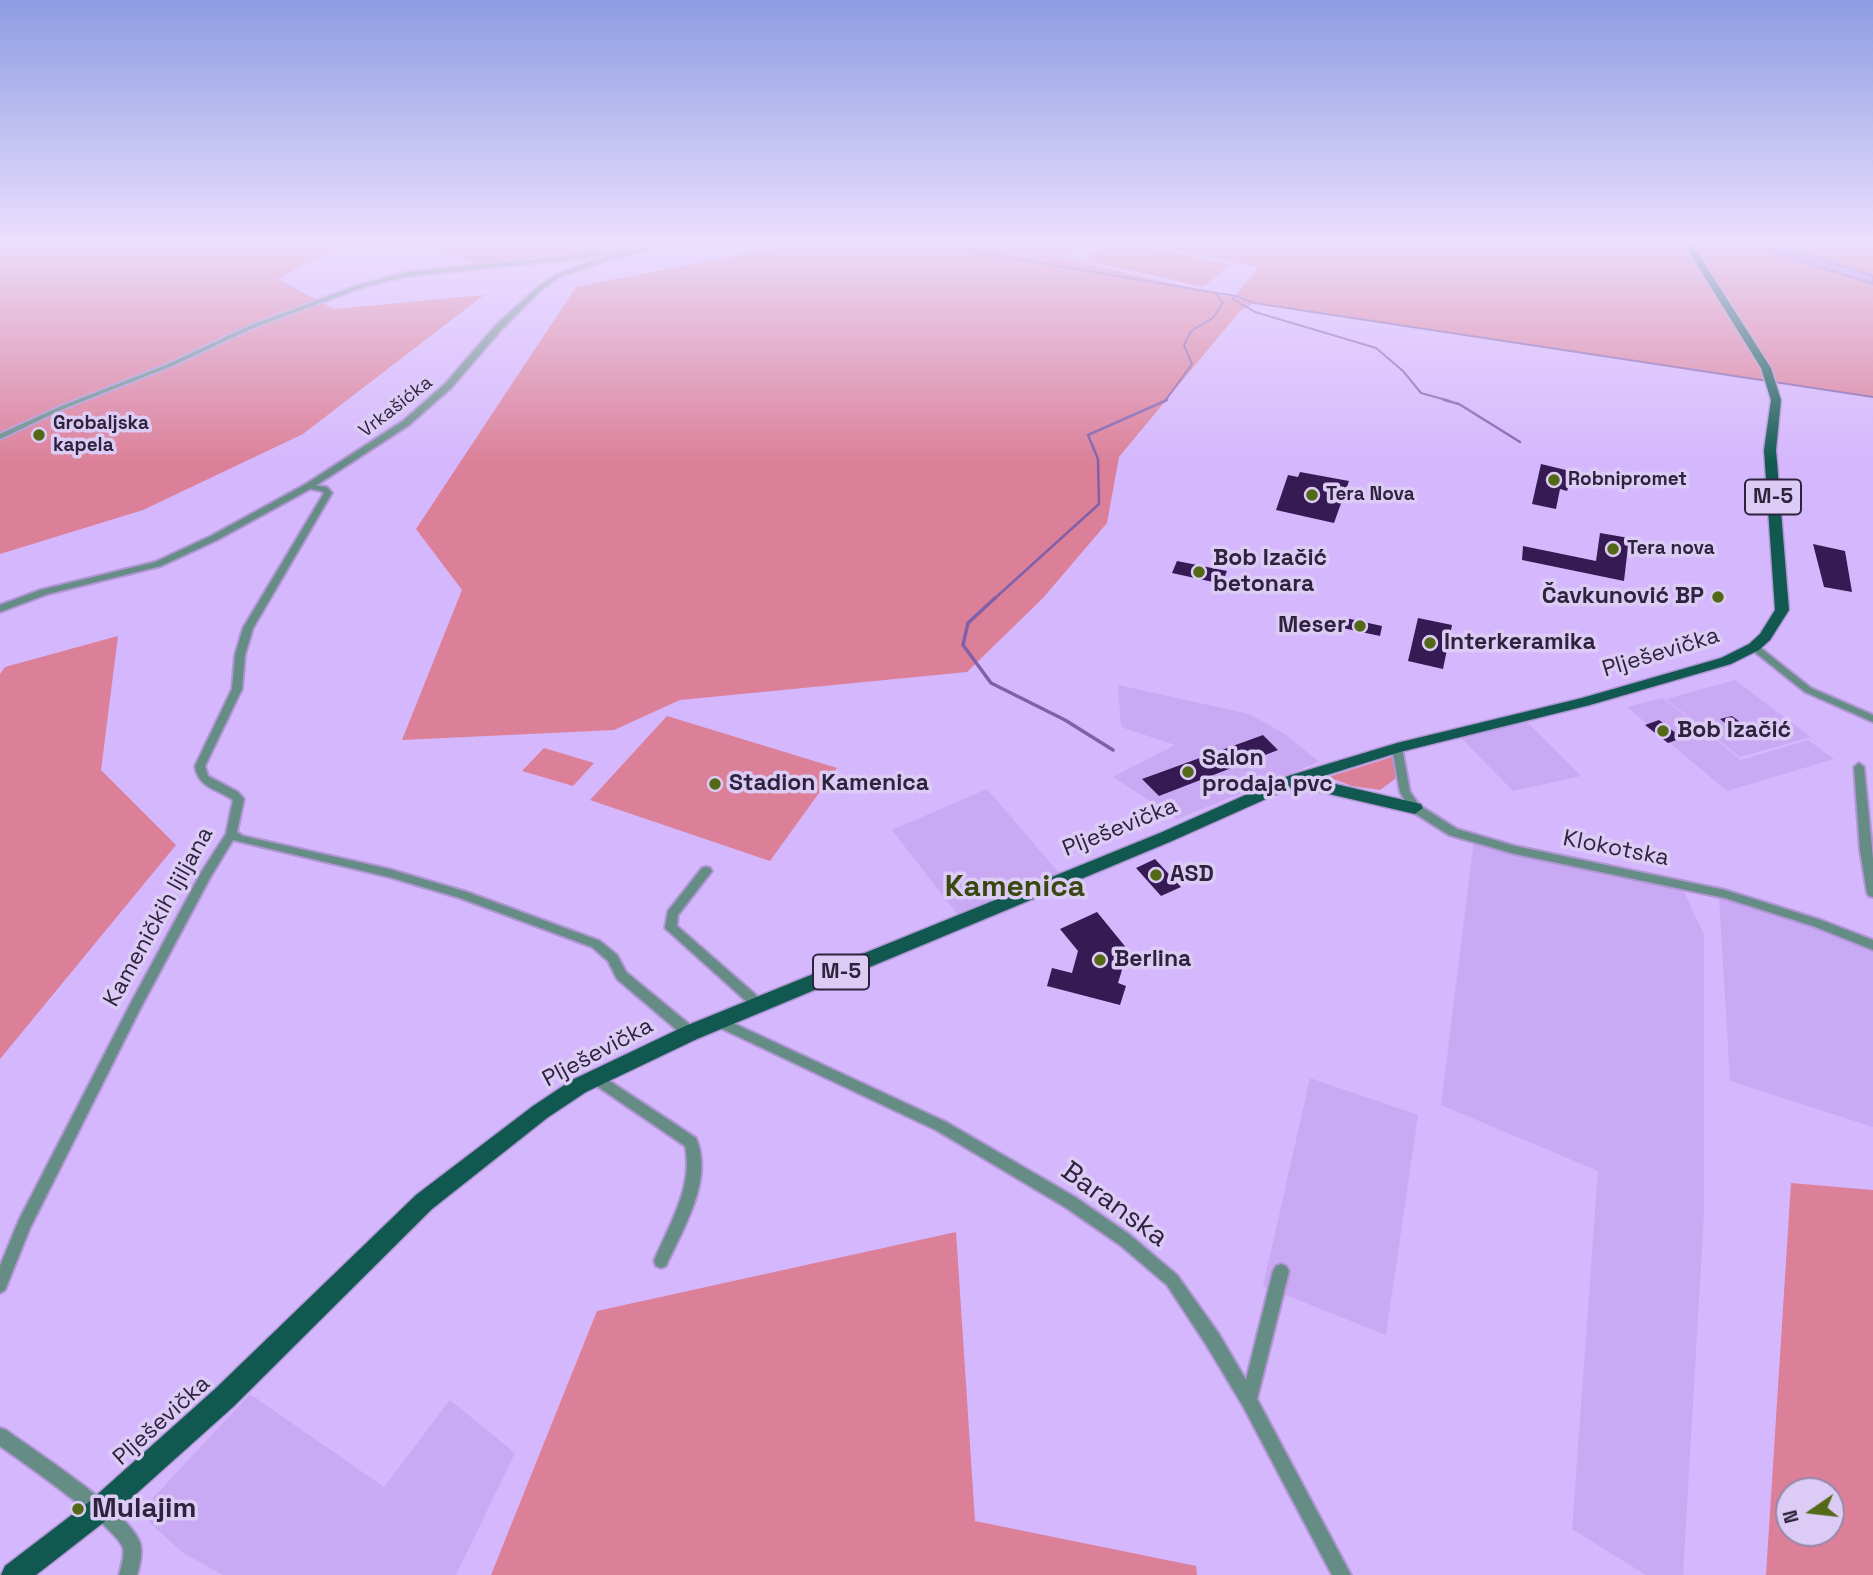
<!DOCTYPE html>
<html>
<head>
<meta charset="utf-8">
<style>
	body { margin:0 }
	#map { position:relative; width:1873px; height:1575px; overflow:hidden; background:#d5b7fd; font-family:"Space Grotesk",sans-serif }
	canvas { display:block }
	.north { position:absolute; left:1775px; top:1477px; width:70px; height:70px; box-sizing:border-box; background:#dccbf5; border:2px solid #9688ab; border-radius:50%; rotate:256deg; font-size:19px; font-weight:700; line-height:28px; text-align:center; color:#2e233d }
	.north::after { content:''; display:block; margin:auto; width:24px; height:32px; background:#546918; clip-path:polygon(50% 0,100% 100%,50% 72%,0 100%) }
</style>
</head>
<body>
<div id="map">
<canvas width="1873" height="1575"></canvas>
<div class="north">N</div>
</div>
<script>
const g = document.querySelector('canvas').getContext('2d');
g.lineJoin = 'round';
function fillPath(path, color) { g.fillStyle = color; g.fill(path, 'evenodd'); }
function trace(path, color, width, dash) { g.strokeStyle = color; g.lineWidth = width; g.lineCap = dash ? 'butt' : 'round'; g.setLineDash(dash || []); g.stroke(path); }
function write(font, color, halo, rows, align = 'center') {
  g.font = font + ' "Space Grotesk",sans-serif'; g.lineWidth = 7; g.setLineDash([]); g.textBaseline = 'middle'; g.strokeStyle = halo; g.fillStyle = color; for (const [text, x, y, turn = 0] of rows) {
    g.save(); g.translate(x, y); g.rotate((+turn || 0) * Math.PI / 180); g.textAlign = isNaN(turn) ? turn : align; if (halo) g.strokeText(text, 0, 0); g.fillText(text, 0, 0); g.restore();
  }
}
const built = new Path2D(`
	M1735,680L1811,737L1740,757L1666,699Z
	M1118,685L1249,714L1285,734L1319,762L1177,819L1113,777L1175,745L1121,727Z
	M1663,698L1741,760L1808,740L1834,759L1727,791L1627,707Z
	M1525,720L1581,776L1513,791L1460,737Z
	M987,789L1066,881L964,923L892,830Z
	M1474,840L1680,883L1704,935V1214L1683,1575H1646L1572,1529L1598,1171L1441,1105Z
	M1719,896L1873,939V1127L1730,1081Z
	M1310,1078L1418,1115L1386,1335L1263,1286Z
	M250,1394L384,1487L450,1400L515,1453L456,1575H223L182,1552L139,1513Z`);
const green = new Path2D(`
	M0,244H589L608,252L484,266L437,250L342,245L278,279L334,309L484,295L303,434L143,510L0,554Z
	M792,244H1078L1062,258L1243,300L1235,296L1258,267L1151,244H1873V397L1254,303L1240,311L1119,457L1107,523L1043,598L967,672L680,700L614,730L402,740L462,590L416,529L576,287Z
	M1109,244H1136L1231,265L1203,287L1085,260Z
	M118,636L101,770L176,845L0,1059V674L5,667Z
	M667,716L837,768L770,861L590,800Z
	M544,748L594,763L573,786L522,771Z
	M1395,756V779L1380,790L1352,786L1328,777Z
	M1791,1183L1873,1190V1575H1766ZM1789,1491H1831V1533H1789Z
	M956,1232L975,1521L1196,1566L1197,1575H491L597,1311Z`);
const water = new Path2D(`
	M1747,244H1776L1873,276V284Z`);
const streamFar2 = new Path2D(`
	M930,244L1235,296L1254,303L1873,397
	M1235,297L1233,299L1255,312L1376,348L1403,371L1421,393L1450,401
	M1165,401L1192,364L1184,345L1191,331L1213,318L1223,303L1215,293`);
const streamFar1 = new Path2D(`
	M1444,400L1459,404L1520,442
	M993,600L1099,504L1098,459L1088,435L1167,400`);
const stream = new Path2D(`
	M995,598L968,623L963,645L991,683L1065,720L1113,750`);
const building = new Path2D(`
	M1541,464L1574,472L1567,491L1560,489L1556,509L1532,504Z
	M1300,472L1349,481L1334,523L1276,510L1288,475L1298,477Z
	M1600,533L1629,538L1624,581L1522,560L1523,546L1596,561Z
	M1813,544L1845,551L1852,592L1824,587Z
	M1177,561L1227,571L1222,584L1172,573Z
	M1341,617L1382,626L1380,636L1338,627Z
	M1418,618L1452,625L1443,669L1408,661Z
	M1732,716L1756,734L1744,738L1720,719Z
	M1659,720L1682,738L1668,743L1645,725Z
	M1263,735L1278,750L1159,796L1142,779Z
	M1155,859L1166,871L1181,887L1161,896L1136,868Z
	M1097,912L1128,950L1118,983L1126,986L1120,1005L1047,986L1052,968L1072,973L1078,951L1060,929Z`);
const minor = new Path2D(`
	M628,250L630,251V253L409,276L363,287L253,328L172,366L63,409L0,439V434L59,407L168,364L249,326L359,285L409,272Z
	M306,484L327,487L332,493L253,628L245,655L242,689L205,766L208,776L238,792L244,799L237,832L243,836L389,869L467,892L600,941L617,955L626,972L695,1029L696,1033L695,1037L690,1038L685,1037L617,979L608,961L592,947L460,898L389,877L233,840L211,876L140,1009L30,1228L5,1290L0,1293V1266L19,1220L132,1001L202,871L226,834L233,800C218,789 198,788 195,766L232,689L235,655L243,628L324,493L321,491L306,488Z
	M1754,644L1757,645L1811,688L1873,715V722L1805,692L1751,649L1749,647Z
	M1397,745L1402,748L1410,792L1419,805L1457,829L1515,846L1725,890L1821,920L1873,940V950L1813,926L1725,898L1515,854L1449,835L1411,811L1400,792L1392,748Z
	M1859,763L1864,767L1873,859V897L1869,896L1867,893L1860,850L1854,767Z
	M706,867L710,868L712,871L678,915L677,926L764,1002L766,1006L764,1010L760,1011L756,1010L665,928L668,911L702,868Z
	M720,1017L946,1122L1075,1197L1130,1235L1177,1275L1219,1334L1246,1380L1273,1271L1276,1266L1281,1264L1286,1266L1289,1271L1257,1399L1351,1575H1332L1243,1406L1207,1346L1167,1285L1120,1245L1065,1207L936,1130L716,1026L714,1022L716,1018Z
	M596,1072L696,1138C714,1180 683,1228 666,1266L661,1268L656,1266L654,1261C669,1225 694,1186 685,1146L591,1082L589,1078L591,1074Z
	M0,1428L6,1430C35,1451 130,1512 140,1543C143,1553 140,1565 137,1575H119C121,1567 125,1556 123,1548C117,1527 22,1462 0,1446Z`);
const tertiary = new Path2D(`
	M661,244H673L608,260L559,277L541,290L502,329L451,388L409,425L312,488L217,540L161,566L48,594L0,612V605L40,590L155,562L211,536L306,484L403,421L445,384L496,325L537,288L555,275L604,257Z`);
const primary = new Path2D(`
	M1684,244H1692L1771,368L1781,400L1776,450L1789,610L1770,640L1759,650L1731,664L1590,705L1400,752L1314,779L1421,804L1423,808L1415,814L1295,786L1172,841L697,1039L586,1092L547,1118L432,1209L233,1407L108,1519L36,1575H1L5,1566L90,1501L215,1389L416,1195L533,1106L572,1080L683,1027L1160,833L1288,776L1397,743L1582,698L1721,658L1749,644L1760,634L1775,610L1764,450L1771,400L1761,368Z`);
const markers = [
	[39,435,7,"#546918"],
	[1554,480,7,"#546918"],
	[1312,495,7,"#546918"],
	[1613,549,7,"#546918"],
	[1199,572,7,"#546918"],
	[1718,597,7,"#546918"],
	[1360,626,7,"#546918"],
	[1430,643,7,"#546918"],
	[1663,731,7,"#546918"],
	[1188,772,7,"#546918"],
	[715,784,7,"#546918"],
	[1156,875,7,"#546918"],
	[1100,960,7,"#546918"],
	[78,1509,7,"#546918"]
];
const farStreetnames = [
	["Vrkašićka",396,407,-38]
];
const farPoinames = [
	["Grobaljska",53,424],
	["kapela",53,446],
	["Robnipromet",1568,480],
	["Tera Nova",1326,495],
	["Tera nova",1627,549]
];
const shields = [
	[1773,497,56],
	[841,972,56]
];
const shieldNames = [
	["M-5",1773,497],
	["M-5",841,972]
];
const poiNames = [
	["Bob Izačić",1213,559],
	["betonara",1213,585],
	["Čavkunović BP",1704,597,"right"],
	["Meser",1346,626,"right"],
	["Interkeramika",1444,643],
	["Bob Izačić",1677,731],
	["Salon",1202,759],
	["prodaja pvc",1202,785],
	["Stadion Kamenica",729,784],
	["ASD",1170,875],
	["Berlina",1114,960]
];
const streetNames = [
	["Plješevička",1661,653,-17],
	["Plješevička",1120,828,-22],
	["Klokotska",1616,849,11],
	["Kameničkih ljiljana",159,917,-61],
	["Plješevička",598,1053,-28],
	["Plješevička",162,1421,-42]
];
const nearStreetnames = [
	["Baranska",1114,1205,36]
];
const nearPoinames = [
	["Mulajim",92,1509]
];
const districtNames = [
	["Kamenica",1015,888]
];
fillPath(built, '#c9a9f3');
fillPath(green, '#dc7f98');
fillPath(water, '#a57ad9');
trace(water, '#8160aa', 2);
trace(streamFar2, '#8160aa', 2);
trace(streamFar1, '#8160aa', 2.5);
trace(stream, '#8160aa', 3.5);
fillPath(building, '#361a53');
trace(minor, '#b096d3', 4);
trace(tertiary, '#b096d3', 4);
trace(primary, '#b096d3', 3);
fillPath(minor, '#658d86');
fillPath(tertiary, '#658d86');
fillPath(primary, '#105850');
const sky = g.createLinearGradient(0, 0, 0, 465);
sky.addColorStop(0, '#8d9de2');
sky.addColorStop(0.52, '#ecdffe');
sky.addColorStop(1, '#ecdffe00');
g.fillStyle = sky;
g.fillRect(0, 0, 1873, 465);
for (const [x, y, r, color] of markers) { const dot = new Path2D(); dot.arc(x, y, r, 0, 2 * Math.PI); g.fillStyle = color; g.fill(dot); trace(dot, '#dccbf5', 2.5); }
write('19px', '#2e233d', '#dccbf5', farStreetnames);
write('bold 19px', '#2e233d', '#dccbf5', farPoinames, 'left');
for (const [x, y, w] of shields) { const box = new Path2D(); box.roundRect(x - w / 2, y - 17.5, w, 35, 5); g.fillStyle = '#dccbf5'; g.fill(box); trace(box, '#2e233d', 2); }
write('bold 21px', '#2e233d', null, shieldNames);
write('bold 23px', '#2e233d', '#dccbf5', poiNames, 'left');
write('23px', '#2e233d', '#dccbf5', streetNames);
write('28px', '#2e233d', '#dccbf5', nearStreetnames);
write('bold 28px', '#2e233d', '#dccbf5', nearPoinames, 'left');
write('bold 30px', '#3a4912', '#dccbf5', districtNames);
</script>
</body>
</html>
